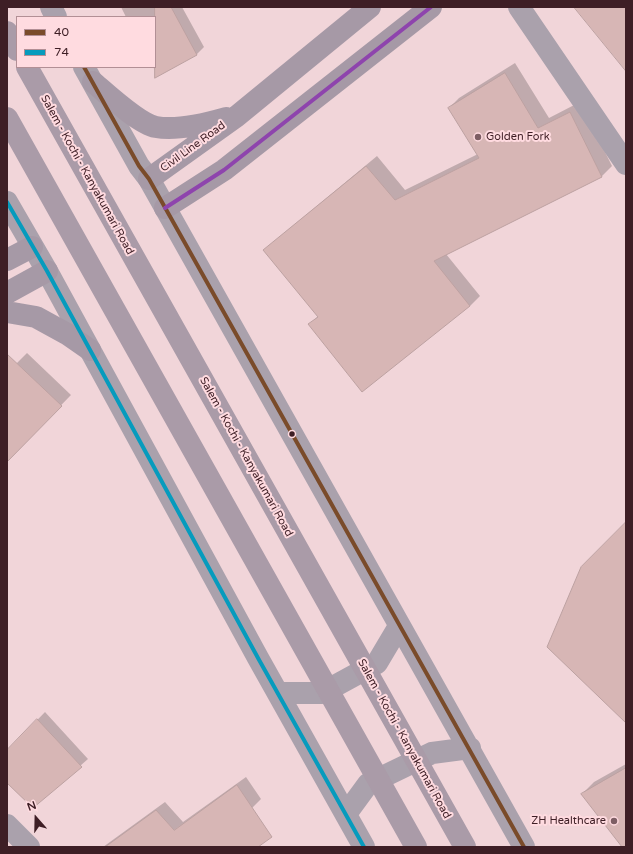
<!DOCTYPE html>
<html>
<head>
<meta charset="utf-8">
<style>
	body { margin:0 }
	#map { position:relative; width:633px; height:854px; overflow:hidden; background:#f1d5d9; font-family:"Varela Round",sans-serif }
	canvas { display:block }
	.frame { position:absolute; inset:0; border:8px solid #3e1e25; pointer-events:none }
	.legend { position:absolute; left:16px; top:16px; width:140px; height:52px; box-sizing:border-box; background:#ffdbe0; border:1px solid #b28f95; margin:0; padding:5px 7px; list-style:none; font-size:12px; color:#3e1e25 }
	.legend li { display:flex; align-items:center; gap:8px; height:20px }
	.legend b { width:20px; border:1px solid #b28f95 }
	.north { position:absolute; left:16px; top:798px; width:40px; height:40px; -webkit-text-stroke:3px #ffdbe0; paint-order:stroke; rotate:340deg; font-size:11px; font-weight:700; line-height:16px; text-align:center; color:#3e1e25 }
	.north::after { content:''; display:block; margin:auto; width:14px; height:18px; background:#3e1e25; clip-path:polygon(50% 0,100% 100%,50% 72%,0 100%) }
</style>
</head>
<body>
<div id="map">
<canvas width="633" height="854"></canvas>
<div class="frame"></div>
<ul class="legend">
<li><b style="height:5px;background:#7a4b2a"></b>40</li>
<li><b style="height:5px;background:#069bbd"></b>74</li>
</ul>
<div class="north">N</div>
</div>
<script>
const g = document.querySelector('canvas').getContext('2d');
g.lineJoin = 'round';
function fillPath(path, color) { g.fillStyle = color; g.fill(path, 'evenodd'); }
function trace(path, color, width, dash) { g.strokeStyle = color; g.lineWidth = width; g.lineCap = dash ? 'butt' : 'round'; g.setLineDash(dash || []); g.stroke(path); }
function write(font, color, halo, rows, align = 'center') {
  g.font = font + ' "Varela Round",sans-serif'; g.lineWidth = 4; g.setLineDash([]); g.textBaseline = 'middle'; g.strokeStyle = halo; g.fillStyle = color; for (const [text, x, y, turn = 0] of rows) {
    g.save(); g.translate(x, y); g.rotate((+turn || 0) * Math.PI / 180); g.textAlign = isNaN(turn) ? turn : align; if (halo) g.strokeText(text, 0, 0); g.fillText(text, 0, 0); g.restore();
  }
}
const shadow = new Path2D(`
	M121,7H182L204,47L197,54L158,75L153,67H155V17H126Z
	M515,63L549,118L580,102L612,166L602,176L446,254L480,296L470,306L310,324L319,315L264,250L377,156L405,190L478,154L449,108L459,98Z
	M27,353L71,395L7,461V373Z
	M45,712L88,759L33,807L7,782V751Z
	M626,764V847H624L582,794L594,782Z
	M246,777L261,799L252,808L200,847H103L165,802L183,822Z`);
const building = new Path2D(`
	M155,7H171L197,55L155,78Z
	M574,7H626V71Z
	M505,73L538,128L570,112L602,177L434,261L470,306L362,392L308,324L318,317L263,250L366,166L395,200L479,158L448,108Z
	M7,354L62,406L7,462Z
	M626,522V723L547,647L581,567Z
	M37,719L82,767L33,808L7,783V750Z
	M626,768V847H622L581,794Z
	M237,785L272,837L258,847H105L156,810L174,830Z`);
const minor = new Path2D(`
	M519,7L626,164
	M7,825L29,847`);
const tertiary = new Path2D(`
	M51,7L56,17
	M84,67L139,166L149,179L524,847
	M7,202L47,271L258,658L364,847
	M278,693H322L377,663L399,626
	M346,814L368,784L432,753L470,748`);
const primary = new Path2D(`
	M93,82C107,94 139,124 156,127C177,131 205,124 226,118
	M149,179L237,116L370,7
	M165,208L224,170L431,7
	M7,260L32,247
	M7,293L47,271
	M7,312L36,317L67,334L90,350`);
const trunk = new Path2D(`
	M7,32L17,50
	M27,67L465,847
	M7,118L416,847`);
const bus1 = new Path2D(`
	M84,67L139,166L149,179L524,847`);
const bus2 = new Path2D(`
	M7,202L47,271L258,658L364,847`);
const bus3 = new Path2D(`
	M165,208L224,170L431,7`);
const markers = [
	[478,137,4,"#7d5e64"],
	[292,434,3.5,"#3e1e25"],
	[614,821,4,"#7d5e64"]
];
const poiNames = [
	["Golden Fork",486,137],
	["ZH Healthcare",606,821,"right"]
];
const streetNames = [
	["Civil Line Road",193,147,-36],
	["Salem - Kochi - Kanyakumari Road",87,175,61],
	["Salem - Kochi - Kanyakumari Road",246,457,61],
	["Salem - Kochi - Kanyakumari Road",404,739,61]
];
fillPath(shadow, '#0003');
fillPath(building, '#d7b6b5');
trace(building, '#bca1a1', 1);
trace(minor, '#aaa1ac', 22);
trace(tertiary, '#aaa1ac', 22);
trace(primary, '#a699a6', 22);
trace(trunk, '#aa9ba8', 22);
trace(bus1, '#7a4b2a', 4);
trace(bus2, '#069bbd', 4);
trace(bus3, '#8e44ad', 4);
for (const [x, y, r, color] of markers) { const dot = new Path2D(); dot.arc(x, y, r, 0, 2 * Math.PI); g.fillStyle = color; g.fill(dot); trace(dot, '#ffdbe0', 1.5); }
write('11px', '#3e1e25', '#ffdbe0', poiNames, 'left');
write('11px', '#3e1e25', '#ffdbe0', streetNames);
</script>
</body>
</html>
